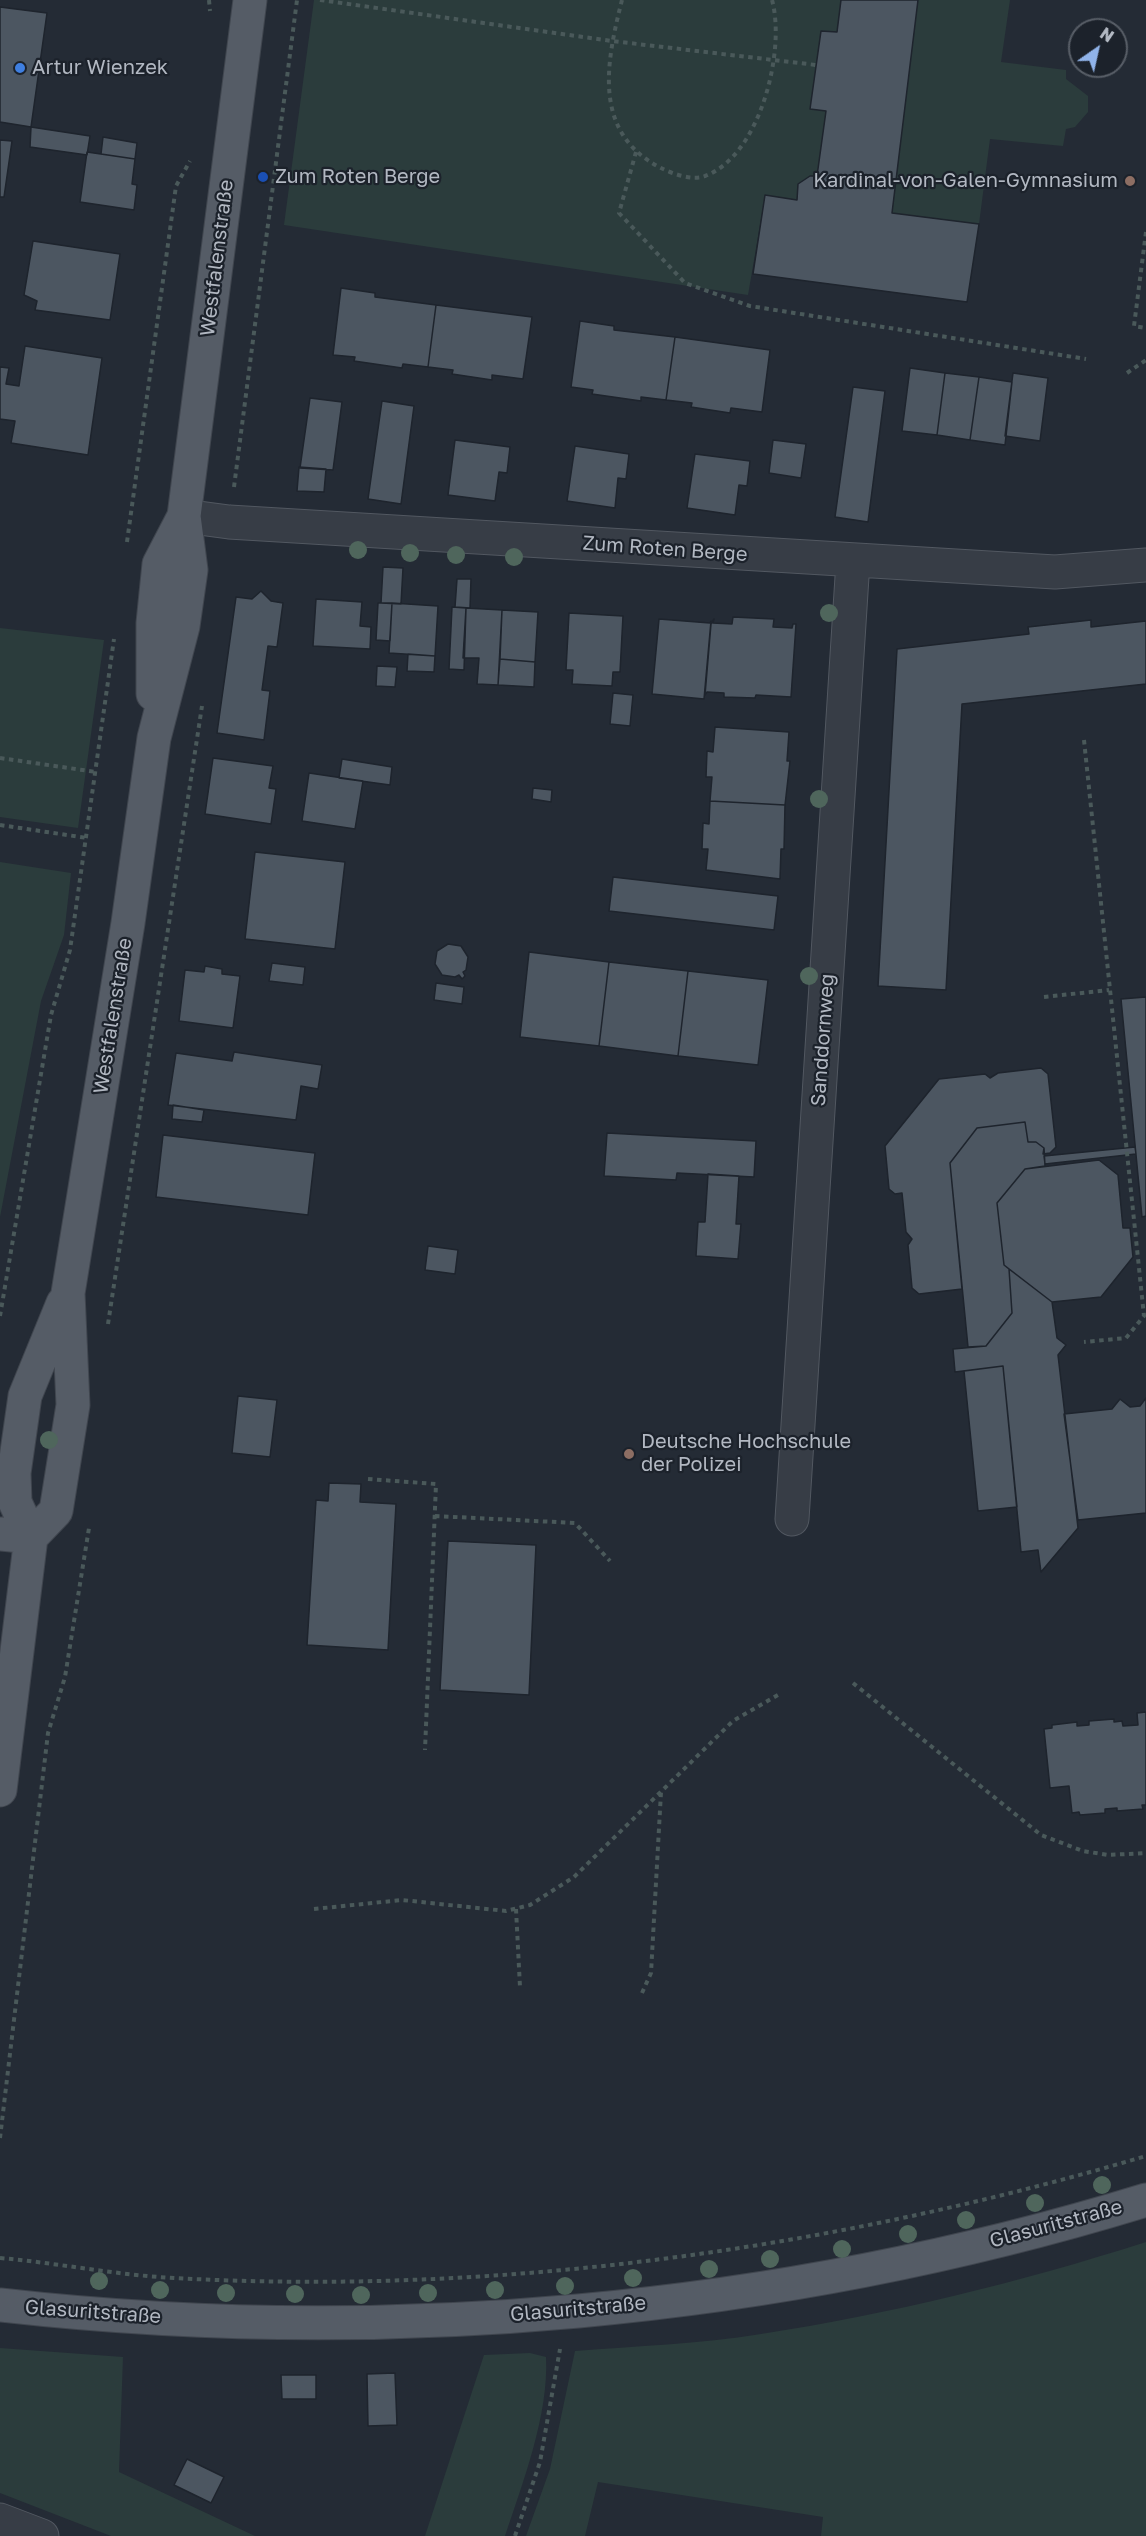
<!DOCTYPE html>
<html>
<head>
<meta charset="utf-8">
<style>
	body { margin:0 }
	#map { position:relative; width:1146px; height:2536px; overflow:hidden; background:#242b35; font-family:"Golos Text",sans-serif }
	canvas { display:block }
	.north { position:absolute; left:1068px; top:18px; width:60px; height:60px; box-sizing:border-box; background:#1c222b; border:2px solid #585e67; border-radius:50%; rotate:34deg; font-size:16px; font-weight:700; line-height:24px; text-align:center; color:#b2b8c2 }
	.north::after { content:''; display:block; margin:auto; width:21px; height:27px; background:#90b3e9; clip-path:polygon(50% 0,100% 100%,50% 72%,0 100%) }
</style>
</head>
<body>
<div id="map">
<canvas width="1146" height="2536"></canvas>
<div class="north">N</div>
</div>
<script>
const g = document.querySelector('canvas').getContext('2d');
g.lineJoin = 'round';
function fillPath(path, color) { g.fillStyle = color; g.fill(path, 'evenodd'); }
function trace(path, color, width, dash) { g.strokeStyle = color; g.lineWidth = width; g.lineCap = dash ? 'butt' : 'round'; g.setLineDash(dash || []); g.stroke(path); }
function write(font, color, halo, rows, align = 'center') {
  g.font = font + ' "Golos Text",sans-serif'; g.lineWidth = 4.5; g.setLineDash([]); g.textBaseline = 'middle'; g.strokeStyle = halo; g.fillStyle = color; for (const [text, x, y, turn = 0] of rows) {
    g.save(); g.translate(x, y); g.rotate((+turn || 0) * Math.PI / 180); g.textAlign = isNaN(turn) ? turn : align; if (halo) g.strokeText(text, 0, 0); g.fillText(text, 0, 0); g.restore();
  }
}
const green = new Path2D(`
	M314,0H841L837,32L821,31L811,109L826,111L817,176H810L798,184L797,200L765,196L748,295L284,225Z
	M918,0H1010L1001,62L1066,70V79L1088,96V112L1075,127L1066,129L1063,146L990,139L979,224L892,213Z
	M0,628L104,640L78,828L0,817Z
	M0,862L71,873L64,935L41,1001L0,1217Z
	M1146,2242V2536H821L823,2517L598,2482L585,2536H526L550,2469L575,2351C636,2346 699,2344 761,2334C891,2314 1021,2282 1146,2242Z
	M0,2348L123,2357L119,2472L255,2536H111L0,2493Z
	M530,2353L546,2357C549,2414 523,2482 505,2536H425L484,2355Z`);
const building = new Path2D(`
	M841,0H918L892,213L979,224L967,302L753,274L765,195L797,200L798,184L810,176H817L826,111L810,109L821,31L837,32Z
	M0,7L47,13L31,127L0,122Z
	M31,127L90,136L87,155L30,147Z
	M103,137L137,143L135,159L101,154Z
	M0,140L12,141L4,197H0Z
	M87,152L135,159L132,184L137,185L134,210L80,202Z
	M33,241L120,254L110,320L35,310L37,301L24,295Z
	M341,288L375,293V297L436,305L428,367L403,364L402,368L354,361L355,357L333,355Z
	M436,305L532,317L523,379L492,375V380L452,374L453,370L428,367Z
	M580,321L614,326V330L675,337L666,400L641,397V401L592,394L593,390L571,387Z
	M675,337L770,350L762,412L731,408L730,413L691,407L692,403L666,400Z
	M25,346L102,358L88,455L11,443L15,421L0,419V367L9,368L6,384L19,386Z
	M910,368L945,373L937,435L902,431Z
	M945,373L979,377L970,440L937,435Z
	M1013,373L1048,378L1040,441L1005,436Z
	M979,377L1012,382L1005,445L970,440Z
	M853,387L885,391L868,522L835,517Z
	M310,398L342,402L333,470L300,468Z
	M382,401L414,406L401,504L368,499Z
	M455,440L510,447L507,473L499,472L495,501L448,495Z
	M773,440L806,444L801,478L769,473Z
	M575,446L629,454L626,479L618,478L615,508L567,501Z
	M695,454L750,461L747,486L739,485L735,515L687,508Z
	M299,467L326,469L324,492L297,491Z
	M383,567L403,568L401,604L381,603Z
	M457,579H471L470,608L455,607Z
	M261,591L271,601L283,603L277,647L268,646L262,690L270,691L264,740L217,733L236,597L252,599Z
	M316,599L362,602L360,626L371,627L370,649L313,646Z
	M378,603H392L390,641L376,640Z
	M392,603L438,606L435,656L389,653Z
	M452,607L466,608L464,670L449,669Z
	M466,608L502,610L498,685L477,684L479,658H463Z
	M502,610L538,612L535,662L500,659Z
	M569,613L623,616L620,672H613L612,686L572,684L573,670H566Z
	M733,617L774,619L773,627L792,628L793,624H796L791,697L756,695L755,698L724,697V693L707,692L705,695L711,624L714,619L713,623L732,624Z
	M659,619L710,623L711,621L704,699L652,694Z
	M1091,620V627L1146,621V684L962,704L946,990L878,986L897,649L1029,634L1028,627Z
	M408,654L435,656L434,672L407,671Z
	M500,659L535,662L534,687L498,685Z
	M377,666L397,667L395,687L376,686Z
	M613,693L633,695L630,726L610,724Z
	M715,727L789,732L787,761H790L785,805L710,801L712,777H706L707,751L713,752Z
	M213,758L273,766L269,788L276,789L271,824L205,814Z
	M342,759L392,767L390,785L339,778Z
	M309,773L363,781L355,829L302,821Z
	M533,788L552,790L551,802L532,799Z
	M710,801L785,805L784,849H781L780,879L706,870L708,849H702L703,823L709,824Z
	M255,852L345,862L335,949L245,939Z
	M613,877L778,896L774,930L609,911Z
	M448,944L461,946L468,957L466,970L463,972L465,976L462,979L459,975L455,977L442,975L435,964L437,951Z
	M529,952L609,962L599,1046L520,1037Z
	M609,962L688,971L678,1056L599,1046Z
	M272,963L305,967L303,985L269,981Z
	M205,966L222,969V974L240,976L233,1028L179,1021L185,970L204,972Z
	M688,971L768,980L758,1065L678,1056Z
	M436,983L464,987L462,1004L434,1000Z
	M1146,997V1216L1142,1217L1121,999Z
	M234,1052L322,1065L318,1089L301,1086L296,1120L168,1105L176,1053L232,1061Z
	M1041,1068L1048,1074L1056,1147L1050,1153L1043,1154L1044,1148L1036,1142H1028L1025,1122L977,1128L950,1163L962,1289L919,1294L912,1288L908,1245L912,1239L906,1232L902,1193L895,1194L889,1189L885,1146L939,1079L985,1074L990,1078L998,1073Z
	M173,1105L204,1110L202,1122L172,1119Z
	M1025,1122L1028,1142H1036L1044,1148L1045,1166L1025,1169L997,1203L1004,1265L1009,1269L1012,1313L986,1346L968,1347L950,1163L977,1128Z
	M607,1133L756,1141L754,1177L677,1173L676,1180L604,1176Z
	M163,1135L315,1153L308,1215L156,1197Z
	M1135,1147L1136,1154L1045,1164L1044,1156Z
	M1099,1160L1118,1175L1123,1228H1130L1133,1257L1101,1297L1052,1302L1004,1265L997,1203L1025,1169Z
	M708,1174L739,1176L736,1224H741L738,1259L696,1256L698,1222H705Z
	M428,1246L458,1250L455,1274L425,1270Z
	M1009,1269L1052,1302L1057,1338L1066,1345L1058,1355L1078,1528L1041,1572L1038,1550L1021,1552L1003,1366L955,1372L953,1349L986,1346L1012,1313Z
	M1003,1366L1017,1507L978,1511L964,1371Z
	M238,1396L277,1400L270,1457L232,1453Z
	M1146,1398V1513L1078,1520L1064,1414L1112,1409L1120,1399L1130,1407L1140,1406Z
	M329,1483L361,1484L360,1502L396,1504L388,1650L307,1645L316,1500L328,1501Z
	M448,1541L536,1545L529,1695L440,1690Z
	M1146,1712V1805H1142L1143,1809L1117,1811V1808L1105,1809V1813L1080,1815L1079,1812L1072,1813L1069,1786L1050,1788L1044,1729L1052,1728V1725L1077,1722V1726L1089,1725V1721L1114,1719V1722L1122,1721L1123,1726L1138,1725L1137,1713Z
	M395,2373L397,2425L368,2426L367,2374Z
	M281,2375H316V2399H282Z
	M187,2459L224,2477L211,2503L174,2485Z`);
const path = new Path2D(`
	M209,0L210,11
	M320,0L612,41L816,65
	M622,0C606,63 592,133 661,168C673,174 693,181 705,176C760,156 786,51 772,0
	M636,152L619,213L685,283L750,306L1086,359
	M1146,232L1134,326L1146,328
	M1127,373L1146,360
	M234,487L297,0
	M127,542L176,186L190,161
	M1084,740L1144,1316L1126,1338L1084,1342
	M0,758L96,772
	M0,825L87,838
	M1044,997L1109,990
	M0,1316L51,1015L70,950L114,639
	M108,1324L202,706
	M368,1479L436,1484L425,1750
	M435,1516L575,1523L610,1561
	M853,1683L1041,1835L1083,1851L1108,1855L1146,1853
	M314,1909L402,1900L506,1911L530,1905L574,1877L733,1721L778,1695
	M516,1909L520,1987
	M642,1993L651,1973L661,1792
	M0,2138L48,1733L65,1677L89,1528
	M0,2258C58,2263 116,2275 174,2278C500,2296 833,2249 1146,2156
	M515,2536L540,2462L560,2349`);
const minor = new Path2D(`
	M184,516L229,522L1055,572L1146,565
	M792,1519L853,561
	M0,2520L42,2536`);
const major = new Path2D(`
	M153,694V623L159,564L184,516
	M0,1534L31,1537
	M31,1537L56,1511L73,1405L68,1293L128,923L154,738L183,626L191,570L184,516L250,0
	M0,1790L31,1537L15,1502L14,1473L25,1396L63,1303
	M0,2305C382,2348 778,2313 1146,2200`);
const trees = [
	[358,550],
	[410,553],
	[456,555],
	[514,557],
	[829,613],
	[819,799],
	[809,976],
	[49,1440],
	[1102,2185],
	[1035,2203],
	[966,2220],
	[908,2234],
	[842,2249],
	[770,2259],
	[709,2269],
	[633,2278],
	[99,2281],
	[565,2286],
	[160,2290],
	[495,2290],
	[226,2293],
	[428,2293],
	[295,2294],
	[361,2295]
];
const markers = [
	[20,68,6,"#3f7fe0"],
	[263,177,6,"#1a4fb4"],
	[1130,181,6,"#8d6e63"],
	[629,1454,6,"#8d6e63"]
];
const poiNames = [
	["Artur Wienzek",32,68],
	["Zum Roten Berge",275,177],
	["Kardinal-von-Galen-Gymnasium",1118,181,"right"],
	["Deutsche Hochschule",641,1442],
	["der Polizei",641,1465]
];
const streetNames = [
	["Westfalenstraße",217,258,-83],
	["Zum Roten Berge",665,549,4],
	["Westfalenstraße",113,1016,-81],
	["Sanddornweg",823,1040,-86],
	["Glasuritstraße",1056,2224,-15],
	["Glasuritstraße",578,2309,-5],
	["Glasuritstraße",93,2312,4]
];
fillPath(green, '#2b3c3c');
fillPath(building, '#4c5661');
trace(building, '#1e242d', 1.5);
trace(minor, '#525861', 35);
trace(major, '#40464f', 35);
trace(path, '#4a595a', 4, [4.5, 4.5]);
trace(minor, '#373d46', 33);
trace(major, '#555c66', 33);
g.fillStyle = '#4f665c';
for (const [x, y] of trees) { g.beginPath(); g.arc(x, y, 9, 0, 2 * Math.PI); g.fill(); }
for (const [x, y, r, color] of markers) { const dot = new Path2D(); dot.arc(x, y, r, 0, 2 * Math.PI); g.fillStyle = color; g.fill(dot); trace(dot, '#1c222b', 2); }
write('20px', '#b2b8c2', '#1c222b', poiNames, 'left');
write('20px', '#b2b8c2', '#1c222b', streetNames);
</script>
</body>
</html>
